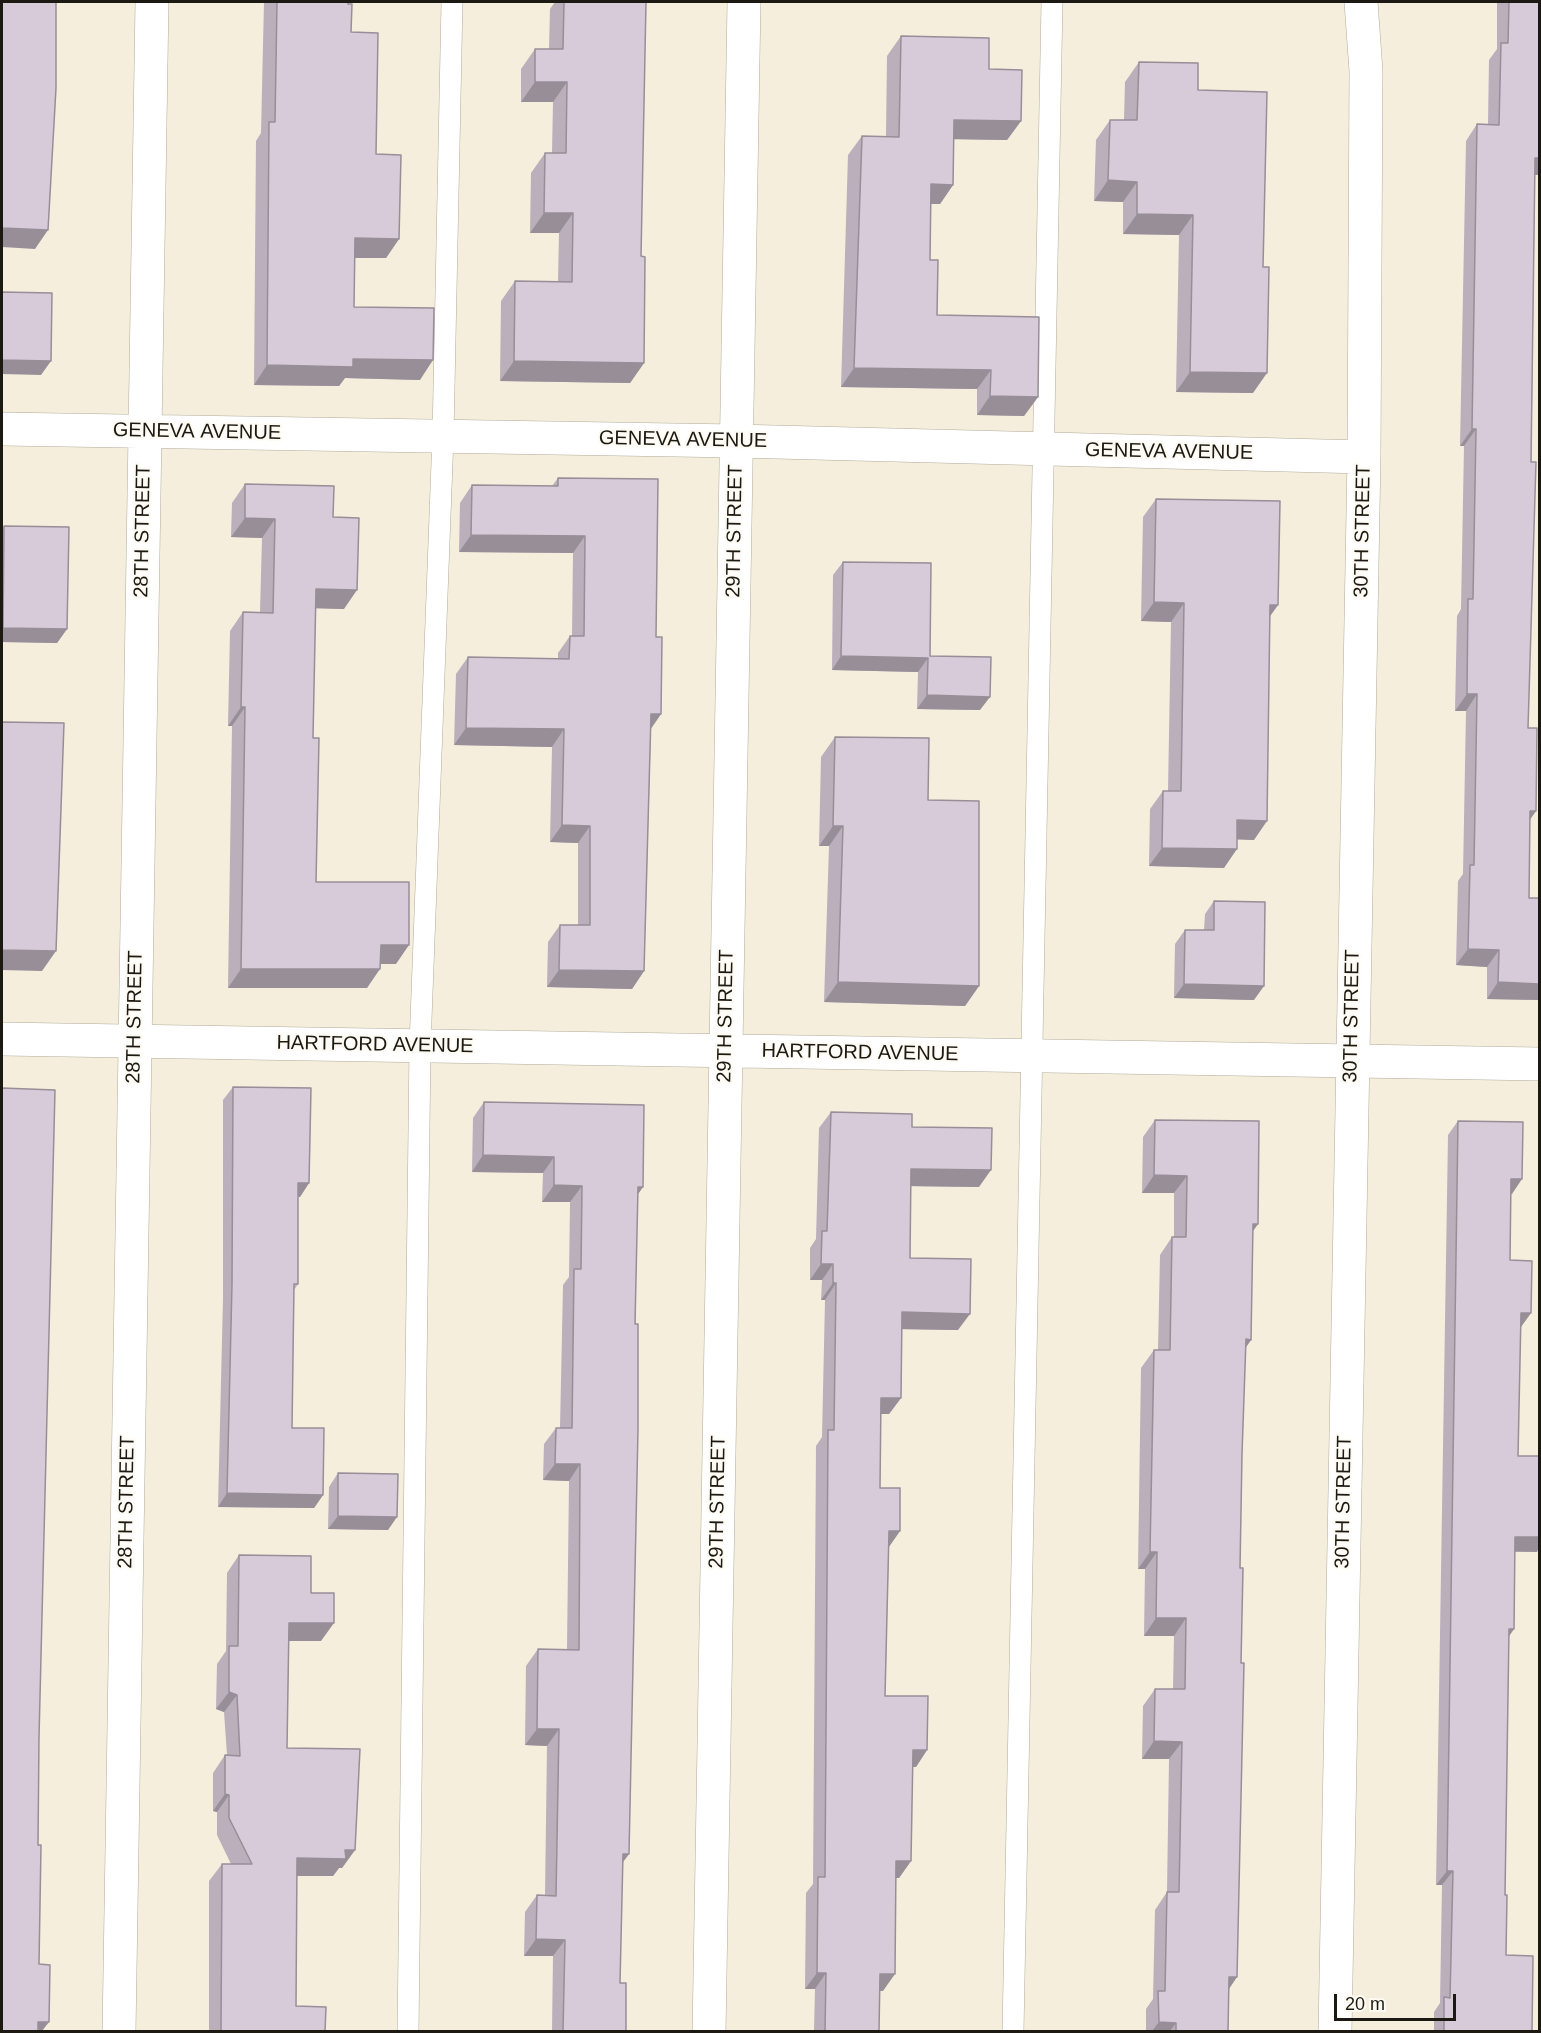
<!DOCTYPE html>
<html>
<head>
<meta charset="utf-8">
<style>
	body { margin:0 }
	#map { position:relative; width:1541px; height:2033px; overflow:hidden; background:#f5eedc; font-family:Arial,sans-serif }
	canvas { display:block }
	.frame { position:absolute; inset:0; border:3px solid #1c1913; pointer-events:none }
	.scale { position:absolute; left:1334px; top:1994px; width:122px; height:27px; box-sizing:border-box; border:3px solid #1c1913; border-top:0; padding-left:8px; font-size:18px; line-height:21px; white-space:nowrap; color:#1c1913; -webkit-text-stroke:4px #fefbf4; paint-order:stroke }
</style>
</head>
<body>
<div id="map">
<canvas width="1541" height="2033"></canvas>
<div class="frame"></div>
<div class="scale">20 m</div>
</div>
<script>
const g = document.querySelector('canvas').getContext('2d');
g.lineJoin = 'round';
function trace(path, color, width, dash) { g.strokeStyle = color; g.lineWidth = width; g.lineCap = dash ? 'butt' : 'round'; g.setLineDash(dash || []); g.stroke(path); }
function fillPath(path, color) { g.fillStyle = color; g.fill(path, 'evenodd'); }
function write(font, color, halo, rows, align = 'center') {
  g.font = font + ' Arial,sans-serif'; g.lineWidth = 4.5; g.setLineDash([]); g.textBaseline = 'middle'; g.strokeStyle = halo; g.fillStyle = color; for (const [text, x, y, turn = 0] of rows) {
    g.save(); g.translate(x, y); g.rotate((+turn || 0) * Math.PI / 180); g.textAlign = isNaN(turn) ? turn : align; if (halo) g.strokeText(text, 0, 0); g.fillText(text, 0, 0); g.restore();
  }
}
const lane = new Path2D(`
	M408,2032L420,1046L443,436L452,2
	M1013,2032L1052,2`);
const street = new Path2D(`
	M2,429L736,441L1364,457
	M2,1039L1540,1064
	M119,2032L152,2
	M709,2032L744,2
	M1335,2032L1364,457L1366,71L1361,2`);
const wall = new Path2D(`
	M264,2H348L351,32L376,154L399,239L386,258H355L354,307L420,380L345,378L339,386L254,385L256,141L261,133Z
	M555,2H564L641,256L644,363L630,383L500,381L501,301L515,281L558,282L559,233H530L531,173L545,153H552L553,102H521V69L535,49H549L550,9Z
	M1497,2H1539V175H1535L1528,728L1536,811L1530,819L1529,898L1539,1000L1487,999V967L1456,965L1458,881L1463,874L1466,711H1455L1457,616L1461,609L1464,446H1460L1466,141L1477,124H1488L1489,60L1497,49Z
	M901,36L989,69L1021,121L1007,140L954,139L953,185L940,204H931L930,260L937,315L1038,397L1024,416L977,415V389L841,387L848,155L862,136H886L887,56Z
	M1139,62L1198,90L1253,393L1176,392L1179,235L1123,234V202L1094,201L1096,140L1110,120H1124L1125,82Z
	M558,478L656,637L661,714L651,729L644,971L632,989L547,987L548,942L560,925H578V843L550,842L552,747L454,745L456,674L468,657L558,659V653L570,636H572L573,553L459,552L460,503L472,485L552,486Z
	M245,484L333,517L344,609L315,608L313,738L316,882L396,964H380L367,988H228L232,726H228L230,631L243,612H260L262,538L231,537L232,503Z
	M1156,499L1278,605L1270,616L1254,840L1237,839L1224,868L1149,866L1150,809L1163,791H1168L1171,622L1141,621L1143,517Z
	M4,526L67,629L57,643L2,642V530Z
	M843,562L930,656L980,710L917,709L918,672L832,670L833,575Z
	M835,737L928,800L979,986L965,1006L824,1002L829,846H819L821,757Z
	M1214,901L1254,1000L1174,998L1175,944L1185,930H1204L1205,914Z
	M233,1087L309,1183L300,1197H298V1284L294,1290L292,1428L323,1495L314,1508L218,1507L223,1298V1100Z
	M484,1102L643,1187L637,1195L629,1854L622,1863L620,1983L626,2031H552L553,1956H524L525,1912L537,1895L545,1896L547,1746L525,1745L526,1666L538,1649H567L569,1481L543,1480L544,1444L556,1428H560L563,1285L569,1277L570,1202H542L543,1173L472,1172L473,1118Z
	M831,1112L912,1127L979,1187L911,1186L910,1258L958,1330L902,1329L901,1398L889,1414H881L880,1488L900,1531L889,1547L885,1696L927,1750L916,1767H912L911,1861L899,1878H896L883,1991H880L879,2031H814L815,1989H805L806,1893L813,1884L816,1446L822,1437L825,1300H821L822,1280H810V1248L816,1239L819,1128Z
	M1155,1120L1258,1224L1253,1231L1251,1340L1245,1348L1242,1454L1228,2031H1146V2009L1153,1999L1155,1910L1167,1892L1169,1759H1142L1143,1706L1155,1689H1173L1174,1636H1144L1145,1569H1138L1141,1368L1154,1350H1158L1160,1255L1172,1237H1174V1193H1142L1143,1137Z
	M1458,1121L1512,1194H1511L1510,1260L1531,1313L1520,1327L1518,1456L1537,1552H1515L1514,1629L1509,1636L1505,1895L1506,1955L1532,2031H1434V2012L1440,2003L1442,1885H1436L1448,1135Z
	M338,1473L388,1530L328,1529L329,1487Z
	M239,1555L311,1593L321,1641H289L287,1748L355,1850L342,1868H339L333,1876H297L296,2006L325,2031H209V1881L222,1864H231L217,1835V1812L213,1811V1773L225,1755H227L224,1712L216,1709L217,1664L226,1651L227,1573Z`);
const shadedWall = new Path2D(`
	M535,82H567L553,102H521Z
	M954,120L1021,121L1007,140L941,139Z
	M1535,158H1539V175H1523Z
	M1108,180L1137,182L1123,202L1094,201Z
	M931,184L953,185L940,204H918Z
	M544,213H573L559,233H530Z
	M1137,214L1193,215L1179,235L1123,234Z
	M2,228L48,230L35,249L2,247Z
	M355,238L399,239L386,258H342Z
	M353,359L433,360L420,380L345,378L339,386L254,385L267,365Z
	M2,360L51,361L41,375L2,374Z
	M514,361L644,363L630,383L500,381Z
	M854,368L991,370L977,389L841,387Z
	M1190,372L1267,373L1253,393L1176,392Z
	M990,396L1038,397L1024,416L977,415Z
	M1472,429H1476L1464,446H1460Z
	M245,518L275,519L262,538L231,537Z
	M471,535L585,536L573,553L459,552Z
	M316,589L357,590L344,609L303,608Z
	M1154,602L1184,603L1171,622L1141,621Z
	M1270,605H1278L1265,623Z
	M3,628L67,629L57,643L2,642V630Z
	M841,656L928,658L918,672L832,670Z
	M1467,694H1477L1466,711H1455Z
	M927,695L990,697L980,710L917,709Z
	M241,707H245L232,726H228Z
	M651,714H661L649,731Z
	M466,728L564,729L552,747L454,745Z
	M1530,811H1536L1524,828Z
	M1237,820L1267,821L1254,840L1224,839Z
	M562,825L590,826L578,843L550,842Z
	M833,826H843L829,846H819Z
	M1162,848L1237,849L1224,868L1149,866Z
	M381,945H409L396,964H367Z
	M1468,949L1499,950L1487,967L1456,965Z
	M2,950L56,951L42,971L2,970Z
	M241,969H380L367,988H228Z
	M559,970L644,971L632,989L547,987Z
	M838,982L979,986L965,1006L824,1002Z
	M1498,982L1539,984V1000L1487,999Z
	M1184,984L1264,986L1254,1000L1174,998Z
	M483,1155L554,1157L543,1173L472,1172Z
	M911,1169L991,1170L979,1187L900,1186Z
	M1154,1175L1187,1176L1174,1193H1142Z
	M1511,1179H1522L1512,1194L1501,1193Z
	M298,1183H309L300,1197L289,1196Z
	M554,1185L582,1186L570,1202H542Z
	M638,1187H643L631,1204Z
	M1253,1224H1258L1245,1242Z
	M821,1264H833L822,1280H810Z
	M833,1283H836L825,1300H821Z
	M902,1312L970,1314L958,1330L891,1329Z
	M1521,1313H1531L1521,1327H1511Z
	M1246,1339L1251,1340L1239,1357Z
	M881,1398H901L889,1414H870Z
	M555,1464H580L569,1481L543,1480Z
	M227,1493L323,1495L314,1508L218,1507Z
	M338,1516L397,1517L388,1530L328,1529Z
	M889,1531H900L888,1548Z
	M1515,1537H1539V1548L1537,1552L1505,1551Z
	M1150,1552H1157L1145,1569H1138Z
	M1156,1618H1186L1174,1636H1144Z
	M289,1623H334L321,1641H277Z
	M1509,1629H1514L1504,1643Z
	M229,1692L237,1695L224,1712L216,1709Z
	M537,1729H559L547,1746L525,1745Z
	M1154,1741L1182,1742L1169,1759H1142Z
	M913,1750H927L916,1767L901,1766Z
	M225,1794L229,1795L217,1812L213,1811Z
	M345,1850H355L342,1868H339L333,1876H284L297,1858Z
	M623,1854H629L617,1870Z
	M896,1861H911L899,1878H884Z
	M1447,1871H1453L1442,1885H1436Z
	M536,1939L565,1940L553,1956H524Z
	M817,1973H826L815,1989H805Z
	M880,1974H895L883,1991L868,1990Z
	M1229,1977H1237L1225,1995Z
	M38,2022H49L42,2031H31Z
	M1159,2022L1176,2023L1170,2031H1152Z`);
const building = new Path2D(`
	M2,2H56V88L48,230L2,228Z
	M277,2H348V4H352L351,32L378,33L376,154L401,155L399,239L355,238L354,307L434,308L433,360L353,359V367L267,365L269,122H275Z
	M564,2H646L641,256L645,257L644,363L514,361L515,281L572,282L573,213H544L545,153H566L567,82H535V49H563Z
	M1509,2H1539V158H1535L1531,462H1536L1528,728H1537L1536,811H1530L1529,898H1539V984L1498,982L1499,950L1468,949L1470,865H1474L1477,694H1467L1468,599H1473L1476,429H1472L1477,124L1499,125L1501,43H1508Z
	M901,36L989,38V69L1022,70L1021,121L954,120L953,185L931,184L930,260H938L937,315L1039,317L1038,397L990,396L991,370L854,368L862,136L899,137Z
	M1139,62L1198,63V90L1267,92L1263,267H1269L1267,373L1190,372L1193,215L1137,214V182L1108,180L1110,120H1137Z
	M2,292L52,293L51,361L2,360Z
	M558,478L658,479L656,637H662L661,714H651L644,971L559,970L560,925H590V826L562,825L564,729L466,728L468,657L569,659L570,636H584L585,536L471,535L472,485L558,486Z
	M245,484L334,486L333,517L359,518L357,590L316,589L313,738H319L316,882H409V945H381L380,969H241L245,707H241L243,612L273,613L275,519L245,518Z
	M1156,499L1280,501L1278,605H1270L1267,821L1237,820V849L1162,848L1163,791H1181L1184,603L1154,602Z
	M4,526L69,527L67,629L3,628Z
	M843,562L931,563L930,656L991,657L990,697L927,695L928,658L841,656Z
	M2,722L64,723L56,951L2,950Z
	M835,737L929,738L928,800L979,801V986L838,982L843,826H833Z
	M1214,901L1265,902L1264,986L1184,984L1185,930H1214Z
	M233,1087L311,1088L309,1183H298V1284H294L292,1428H324L323,1495L227,1493L232,1284Z
	M2,1088L55,1090L39,1737L38,1845H41L39,1964L50,1965L49,2022H38V2031H2Z
	M484,1102L644,1105L643,1187H638L635,1324H638V1429L629,1854H623L620,1983H626V2031H563L565,1940L536,1939L537,1895L556,1896L559,1729H537L538,1649L579,1650L580,1464H555L556,1428H572L574,1269H581L582,1186L554,1185V1157L483,1155Z
	M831,1112L912,1114V1127L992,1128L991,1170L911,1169L910,1258L971,1259L970,1314L902,1312L901,1398H881L880,1488H900V1531H889L885,1696H928L927,1750H913L911,1861H896L895,1974H880L879,2031H825L826,1973H817L818,1877H825L828,1430H834L836,1283H833V1264H821L822,1231H827Z
	M1155,1120L1259,1121L1258,1224H1253L1251,1340L1246,1339L1242,1454L1240,1568H1243L1241,1663H1244L1237,1977H1229L1228,2031H1176V2023L1159,2022L1158,1991H1165L1167,1892H1179L1182,1742L1154,1741L1155,1689H1185L1186,1618H1156L1157,1552H1150L1154,1350H1170L1172,1237H1186L1187,1176L1154,1175Z
	M1458,1121L1523,1122L1522,1179H1511L1510,1260L1532,1261L1531,1313H1521L1518,1456H1539V1537H1515L1514,1629H1509L1505,1895H1507L1506,1955L1533,1956L1532,2031H1444V1997L1450,1998L1453,1871H1447Z
	M338,1473L398,1474L397,1517L338,1516Z
	M239,1555L311,1556V1593H334V1623H289L287,1748L360,1749L355,1850H345L346,1859L297,1858L296,2006L326,2007L325,2031H221L222,1864H252L229,1818V1795L225,1794V1755L240,1756L237,1695L229,1692V1646H238Z`);
const streetNames = [
	["GENEVA AVENUE",197,432,1],
	["GENEVA AVENUE",683,440,1],
	["GENEVA AVENUE",1169,452,1],
	["28TH STREET",143,531,-89],
	["29TH STREET",735,531,-89],
	["30TH STREET",1363,531,-89],
	["29TH STREET",726,1016,-89],
	["30TH STREET",1352,1016,-89],
	["28TH STREET",135,1017,-89],
	["HARTFORD AVENUE",375,1045,1],
	["HARTFORD AVENUE",860,1053,1],
	["28TH STREET",127,1502,-89],
	["29TH STREET",718,1502,-89],
	["30TH STREET",1344,1502,-89]
];
trace(lane, '#b2ab9a', 22);
trace(street, '#b2ab9a', 34);
trace(lane, '#fff', 21);
trace(street, '#fff', 33);
fillPath(wall, '#baafbb');
fillPath(shadedWall, '#978e98');
fillPath(building, '#d8cbd9');
trace(building, '#978e98', 1.5);
write('20px', '#1c1913', '#fefbf4', streetNames);
</script>
</body>
</html>
